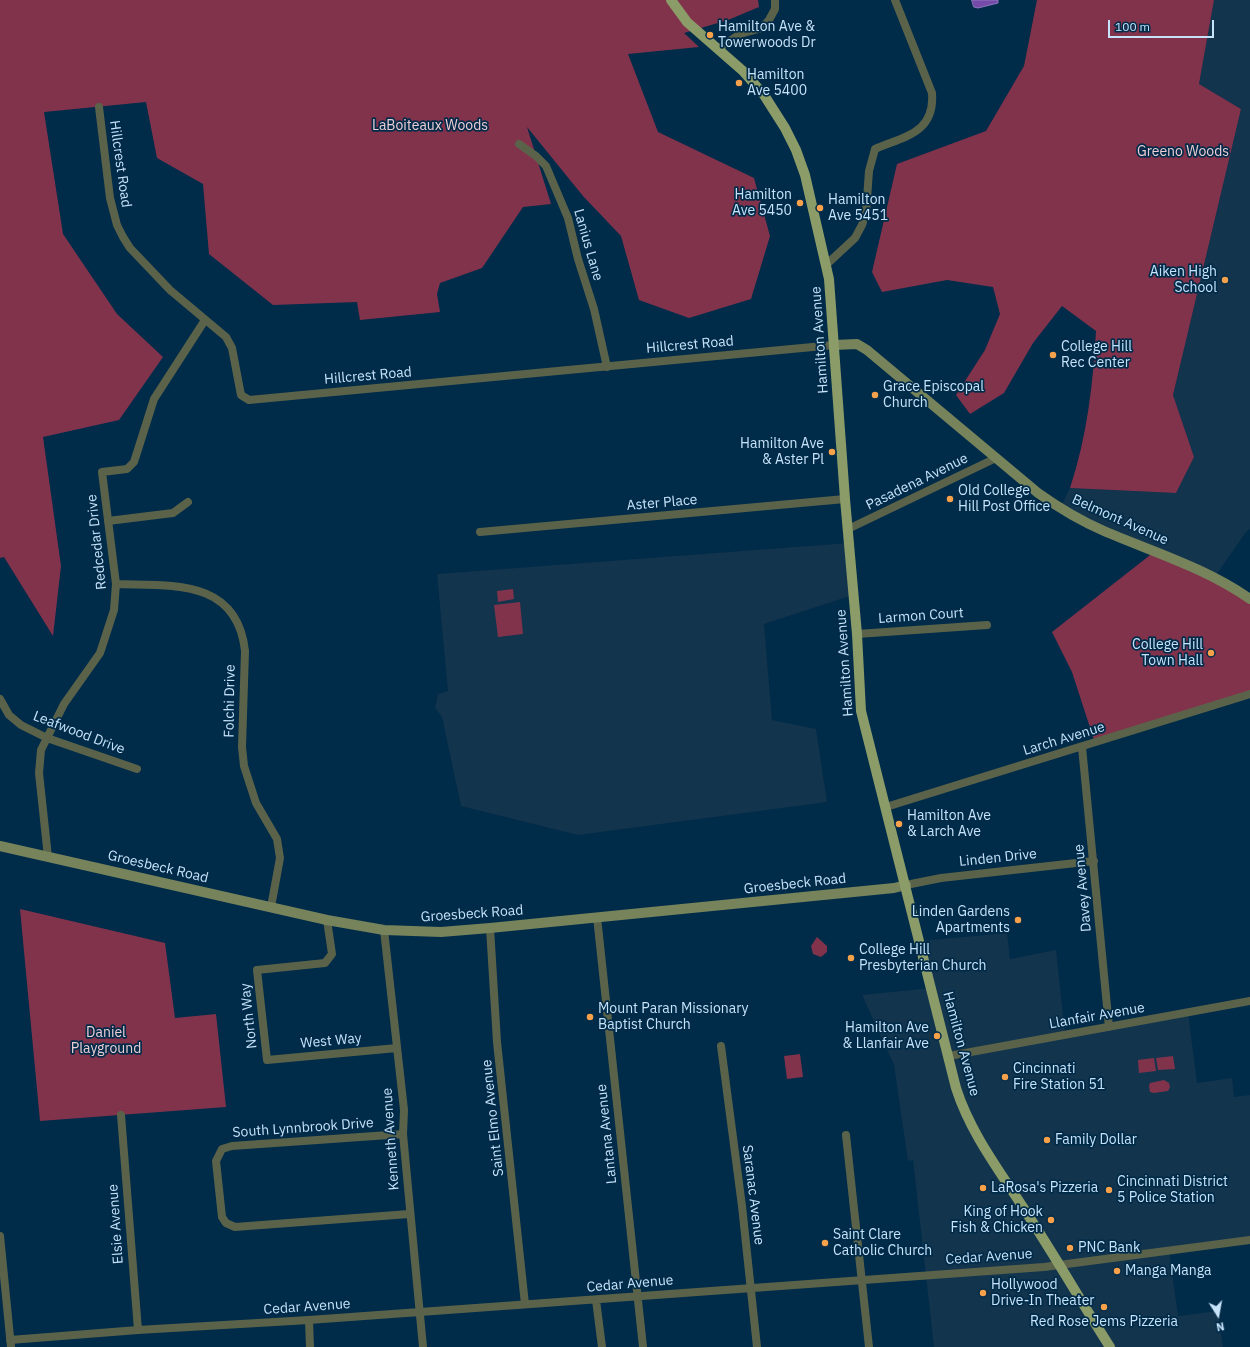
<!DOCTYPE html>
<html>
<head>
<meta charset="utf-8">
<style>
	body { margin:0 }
	#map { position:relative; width:1250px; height:1347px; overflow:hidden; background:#002b49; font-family:"IBM Plex Sans",sans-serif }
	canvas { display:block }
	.north { position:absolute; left:1198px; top:1295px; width:40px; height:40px; -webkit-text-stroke:3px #002b49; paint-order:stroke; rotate:169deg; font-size:11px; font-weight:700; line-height:16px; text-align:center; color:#c6e3fa }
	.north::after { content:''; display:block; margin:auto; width:14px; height:18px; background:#c6e3fa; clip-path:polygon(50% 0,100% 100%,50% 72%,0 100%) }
	.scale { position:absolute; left:1108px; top:20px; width:106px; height:18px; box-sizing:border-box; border:2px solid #c6e3fa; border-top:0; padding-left:5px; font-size:12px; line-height:14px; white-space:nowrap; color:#c6e3fa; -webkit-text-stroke:3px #002b49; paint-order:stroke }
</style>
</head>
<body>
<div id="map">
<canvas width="1250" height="1347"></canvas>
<div class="north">N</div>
<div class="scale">100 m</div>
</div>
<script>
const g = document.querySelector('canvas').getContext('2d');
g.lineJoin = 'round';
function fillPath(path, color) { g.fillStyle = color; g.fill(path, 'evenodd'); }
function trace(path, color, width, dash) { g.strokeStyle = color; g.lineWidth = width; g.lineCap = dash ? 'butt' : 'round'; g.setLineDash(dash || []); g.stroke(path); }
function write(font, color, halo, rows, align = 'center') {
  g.font = font + ' "IBM Plex Sans",sans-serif'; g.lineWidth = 3.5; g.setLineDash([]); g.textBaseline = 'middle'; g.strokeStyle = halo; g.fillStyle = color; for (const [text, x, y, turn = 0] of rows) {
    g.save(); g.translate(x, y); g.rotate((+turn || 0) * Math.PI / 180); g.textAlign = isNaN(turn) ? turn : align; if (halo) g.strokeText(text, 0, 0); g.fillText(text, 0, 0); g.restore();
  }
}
const built = new Path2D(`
	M1214,0H1250V529L1246,532L1214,578L1060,508L1070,488L1176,493L1194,457L1173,395L1241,109L1199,84Z
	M849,543L853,595L764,624L772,720L816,729L827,802L578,835L461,806L442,717L435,708L438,694L448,691L437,574Z
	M1007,933L1010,959L1056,950L1065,1035L1188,1012L1197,1083L1232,1078L1234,1097L1250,1095V1240L1169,1250L1178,1316L1218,1311L1223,1347H934L913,1160L908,1161L894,1065L862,995L932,988L920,941Z`);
const green = new Path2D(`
	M0,0H758L759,7L728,20L684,33L699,47L628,54L658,132L754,178L770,236L751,299L689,318L639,300L621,236L583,196L527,127L551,204L523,207L482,268L440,283L437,294L440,312L360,320L357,302L273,305L209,254L203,184L157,158L146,102L44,112L63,234L117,314L163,357L119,420L43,437L61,566L53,636L4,557L0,558Z
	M1037,0H1214L1199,84L1241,109L1173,395L1194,457L1176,493L1070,488C1087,436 1093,385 1096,331L1062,306L1033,343L1004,393L970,414L956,395L985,350L1000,314L993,287L947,280L882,292L872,272L897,164L986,131L1024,66Z
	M1154,552L1250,599V694L1095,743L1072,672L1052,632Z
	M513,589L514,599L498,602L497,591Z
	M520,602L523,634L498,637L494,605Z
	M20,909L165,943L175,1018L216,1014L226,1107L40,1121Z
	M817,937L827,946V952L821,957L813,954L811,946Z
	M800,1054L803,1077L787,1079L784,1056Z
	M1173,1056L1175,1069L1158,1070L1156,1058Z
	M1154,1058L1156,1071L1139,1073L1138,1060Z
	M1164,1080L1169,1083L1170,1087L1168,1091L1154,1093L1150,1092L1149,1086L1150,1083Z`);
const water = new Path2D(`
	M972,0H998V3L978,8L974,7Z`);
const street = new Path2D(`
	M718,49L740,34L762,28L769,20L775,9V0
	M99,107L110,198L117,225L123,237L130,248L170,290L226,337L232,348L241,395L249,400L834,345
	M519,144L536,156L546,166L568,218L578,259L594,309L607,367
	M827,264L855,238L862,225L866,212L869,171L875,149C905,136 935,133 932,93L895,0
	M108,521L173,513L188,502
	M848,529L996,458
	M480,532L845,499
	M116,584C171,586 237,578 245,651L242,747L244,766L256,803L277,839L280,858L271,907
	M857,634L987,625
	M0,699L9,715L21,725L47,738L137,769
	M1082,747L1109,1027
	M886,807L1250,694
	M48,857L39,773L41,750L64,704L100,653L114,610L116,584L102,472L127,469L134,462L154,399L205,320
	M906,885L941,878L1094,861
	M597,917L643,1347
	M327,920L332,954L325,963L257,970L267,1060L397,1048
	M490,928L497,1042L525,1304
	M384,930L404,1110L403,1134L423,1347
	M721,1046L742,1206L757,1347
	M949,1056L1250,1001
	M121,1115L138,1330
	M403,1134L232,1146L222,1149L216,1161L222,1217L226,1223L235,1227L409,1214
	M846,1135L869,1347
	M0,1236L11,1347
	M596,1300L602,1347
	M309,1320L310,1347
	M10,1340L138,1330L309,1320L1044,1267L1250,1240`);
const secondary = new Path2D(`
	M834,345L857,344L867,350L1038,493C1059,508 1081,521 1104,531C1153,552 1206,568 1250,599
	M0,846L327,920L384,930L441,932L490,928L894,888L906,885`);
const primary = new Path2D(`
	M671,0L687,22L743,71L764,95L785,128L796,150L805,175L829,279L845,499L857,634L861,711L956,1088C971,1135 1002,1174 1028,1215C1056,1258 1082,1303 1110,1347`);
const markers = [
	[710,35,4,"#f7a14a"],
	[739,83,4,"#f7a14a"],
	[800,203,4,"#f7a14a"],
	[820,208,4,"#f7a14a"],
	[1225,280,4,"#f7a14a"],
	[1053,355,4,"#f7a14a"],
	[875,395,4,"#f7a14a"],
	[832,452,4,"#f7a14a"],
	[950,499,4,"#f7a14a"],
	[1211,653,4,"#f7a14a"],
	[899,824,4,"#f7a14a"],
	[1018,920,4,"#f7a14a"],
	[851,958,4,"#f7a14a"],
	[590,1017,4,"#f7a14a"],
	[937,1036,4,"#f7a14a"],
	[1005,1077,4,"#f7a14a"],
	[1047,1140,4,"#f7a14a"],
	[983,1188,4,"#f7a14a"],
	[1109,1190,4,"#f7a14a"],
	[1051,1220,4,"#f7a14a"],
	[825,1243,4,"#f7a14a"],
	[1070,1248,4,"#f7a14a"],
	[1117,1271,4,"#f7a14a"],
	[983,1293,4,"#f7a14a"],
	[1104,1307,4,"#f7a14a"]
];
const poiNames = [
	["Hamilton Ave &",718,27],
	["Towerwoods Dr",718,43],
	["Hamilton",747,75],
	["Ave 5400",747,91],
	["Hamilton",792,195,"right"],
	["Ave 5450",792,211,"right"],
	["Hamilton",828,200],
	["Ave 5451",828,216],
	["Aiken High",1217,272,"right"],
	["School",1217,288,"right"],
	["College Hill",1061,347],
	["Rec Center",1061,363],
	["Grace Episcopal",883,387],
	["Church",883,403],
	["Hamilton Ave",824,444,"right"],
	["& Aster Pl",824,460,"right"],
	["Old College",958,491],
	["Hill Post Office",958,507],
	["College Hill",1203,645,"right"],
	["Town Hall",1203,661,"right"],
	["Hamilton Ave",907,816],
	["& Larch Ave",907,832],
	["Linden Gardens",1010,912,"right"],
	["Apartments",1010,928,"right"],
	["College Hill",859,950],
	["Presbyterian Church",859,966],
	["Mount Paran Missionary",598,1009],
	["Baptist Church",598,1025],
	["Hamilton Ave",929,1028,"right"],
	["& Llanfair Ave",929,1044,"right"],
	["Cincinnati",1013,1069],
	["Fire Station 51",1013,1085],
	["Family Dollar",1055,1140],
	["Cincinnati District",1117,1182],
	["5 Police Station",1117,1198],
	["LaRosa's Pizzeria",991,1188],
	["King of Hook",1043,1212,"right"],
	["Fish & Chicken",1043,1228,"right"],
	["Saint Clare",833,1235],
	["Catholic Church",833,1251],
	["PNC Bank",1078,1248],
	["Manga Manga",1125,1271],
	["Hollywood",991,1285],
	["Drive-In Theater",991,1301],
	["Red Rose Jems Pizzeria",1104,1322,"center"]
];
const parkNames = [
	["LaBoiteaux Woods",430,126],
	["Greeno Woods",1183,152],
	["Daniel",106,1033],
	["Playground",106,1049]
];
const streetNames = [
	["Hillcrest Road",120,164,82],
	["Lanius Lane",588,245,74],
	["Hamilton Avenue",820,340,-94],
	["Hillcrest Road",690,345,-5],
	["Hillcrest Road",368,376,-5],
	["Pasadena Avenue",917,482,-26],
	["Aster Place",662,503,-5],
	["Belmont Avenue",1120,520,24],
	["Redcedar Drive",97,542,-96],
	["Larmon Court",921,616,-4],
	["Hamilton Avenue",845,663,-94],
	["Folchi Drive",230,701,-89],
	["Leafwood Drive",79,733,21],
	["Larch Avenue",1064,739,-17],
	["Linden Drive",998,858,-6],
	["Groesbeck Road",158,867,13],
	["Groesbeck Road",795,884,-6],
	["Davey Avenue",1083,888,-95],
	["Groesbeck Road",472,914,-4],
	["North Way",249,1016,-96],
	["Llanfair Avenue",1097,1016,-10],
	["West Way",331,1041,-5],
	["Hamilton Avenue",961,1044,75],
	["Saint Elmo Avenue",493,1118,-96],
	["South Lynnbrook Drive",303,1128,-4],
	["Lantana Avenue",607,1134,-96],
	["Kenneth Avenue",391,1139,-94],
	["Saranac Avenue",753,1195,83],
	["Elsie Avenue",116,1224,-94],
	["Cedar Avenue",989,1257,-4],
	["Cedar Avenue",630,1284,-5],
	["Cedar Avenue",307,1307,-4]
];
fillPath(built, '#12344d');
fillPath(green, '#82334c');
fillPath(water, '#764aa9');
trace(water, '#8e78c1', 1);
trace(street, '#5a634a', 8);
trace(secondary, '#76835b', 10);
trace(primary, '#8b9c68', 10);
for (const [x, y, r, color] of markers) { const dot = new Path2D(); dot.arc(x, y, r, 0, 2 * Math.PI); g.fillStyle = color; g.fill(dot); trace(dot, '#002b49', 1.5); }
write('14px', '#c6e3fa', '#002b49', poiNames, 'left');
write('14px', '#edced5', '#002b49', parkNames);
write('14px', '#c6e3fa', '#002b49', streetNames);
</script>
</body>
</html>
